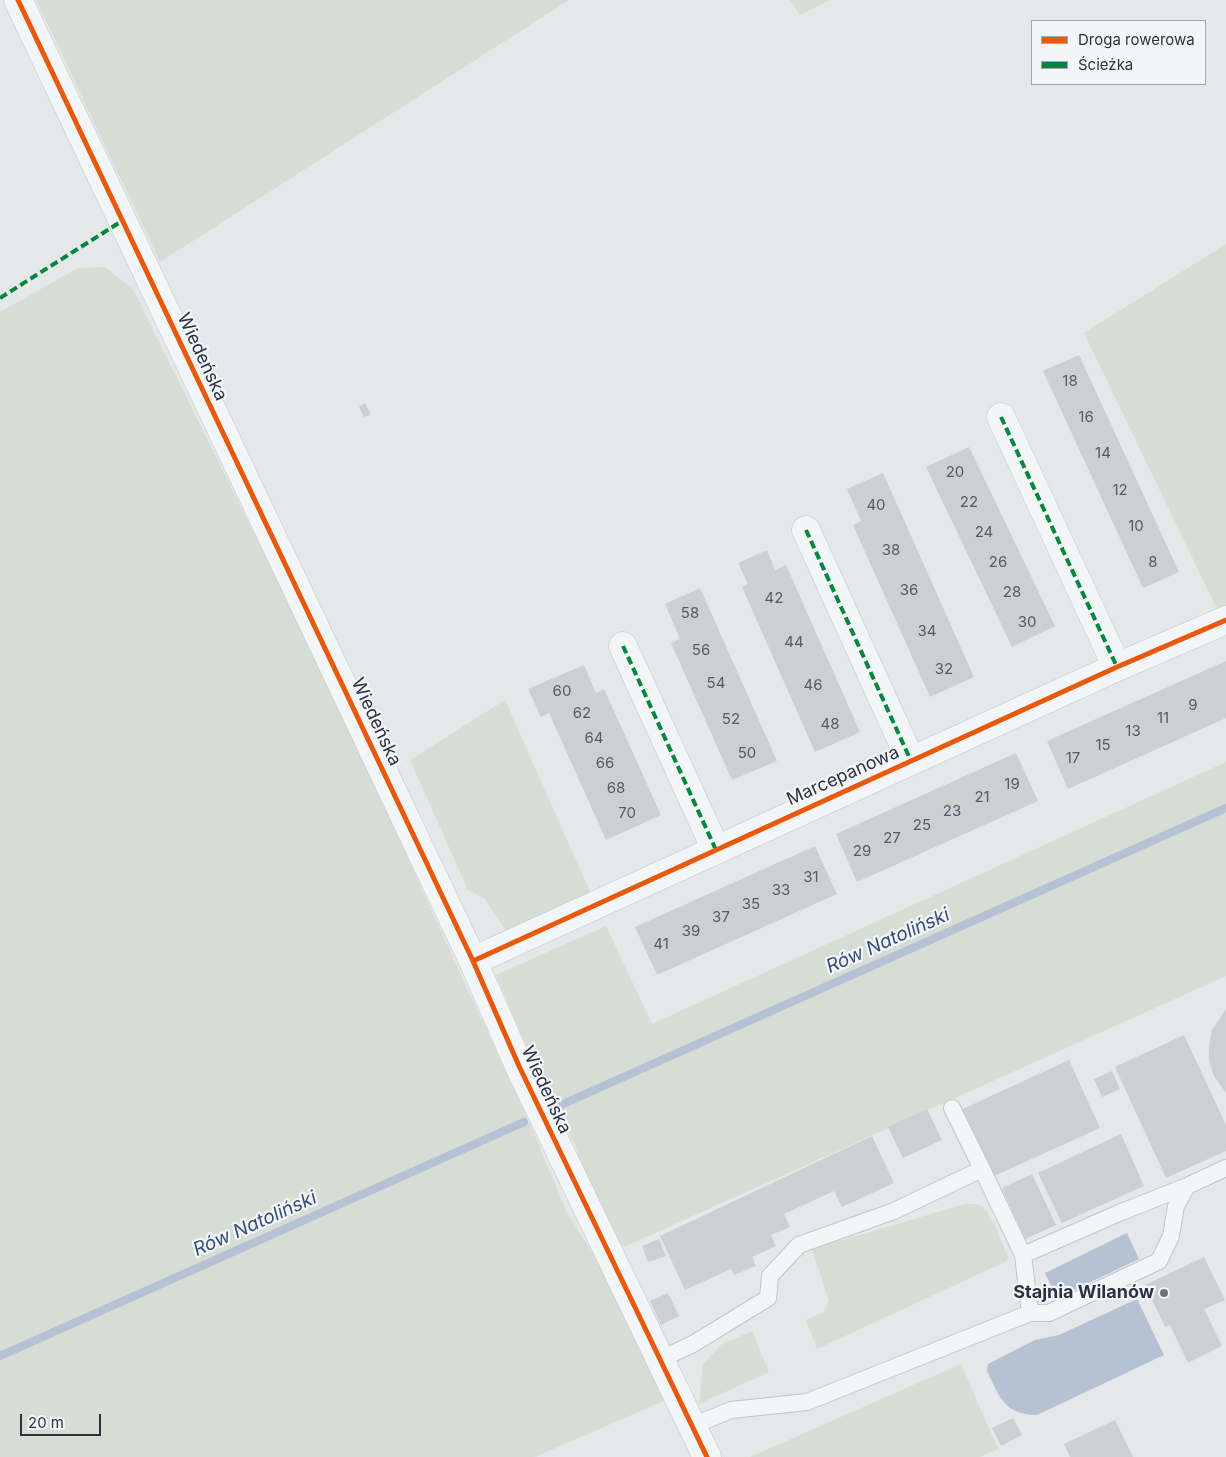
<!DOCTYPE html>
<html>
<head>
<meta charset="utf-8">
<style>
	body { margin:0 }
	#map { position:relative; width:1226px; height:1457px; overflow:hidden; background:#e5e7e9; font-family:Inter,sans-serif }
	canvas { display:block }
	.legend { position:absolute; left:1031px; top:20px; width:175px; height:65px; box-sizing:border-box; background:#f3f5f8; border:1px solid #a3a7b0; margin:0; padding:6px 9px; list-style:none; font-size:15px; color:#2b3343 }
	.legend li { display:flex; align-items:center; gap:10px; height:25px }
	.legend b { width:25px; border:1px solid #a3a7b0 }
	.scale { position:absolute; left:20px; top:1414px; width:81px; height:22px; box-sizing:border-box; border:2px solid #2b3343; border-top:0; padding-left:6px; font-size:15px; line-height:18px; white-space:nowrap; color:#2b3343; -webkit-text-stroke:4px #f3f5f8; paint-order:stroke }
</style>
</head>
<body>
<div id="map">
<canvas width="1226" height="1457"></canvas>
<ul class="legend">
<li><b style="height:6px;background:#e8590c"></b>Droga rowerowa</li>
<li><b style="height:6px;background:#00873e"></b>Ścieżka</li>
</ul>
<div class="scale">20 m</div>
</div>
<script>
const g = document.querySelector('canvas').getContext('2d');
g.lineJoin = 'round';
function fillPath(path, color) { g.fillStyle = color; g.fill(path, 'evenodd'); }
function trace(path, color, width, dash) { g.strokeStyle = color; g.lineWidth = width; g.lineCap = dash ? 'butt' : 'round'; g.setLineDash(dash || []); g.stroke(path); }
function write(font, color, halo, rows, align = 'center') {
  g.font = font + ' Inter,sans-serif'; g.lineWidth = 4.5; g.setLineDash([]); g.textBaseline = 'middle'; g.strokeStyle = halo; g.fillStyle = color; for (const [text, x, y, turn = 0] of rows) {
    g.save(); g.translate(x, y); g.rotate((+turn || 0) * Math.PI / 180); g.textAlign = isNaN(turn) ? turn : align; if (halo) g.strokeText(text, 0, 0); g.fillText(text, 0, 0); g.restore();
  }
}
const green = new Path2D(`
	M36,0H569L160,262Z
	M790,0H830L800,15Z
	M1226,244V605L1217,609L1084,333Z
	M105,267L133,289L318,663L536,1138L566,1211L600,1265L666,1400L535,1457H0V312L78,268Z
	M505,700L591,894L506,931L485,899L468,890L410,760Z
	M1226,762V976L624,1247L613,1237L589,1190L576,1147L538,1072L496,975L606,926L652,1024Z
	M965,1204C972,1204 979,1203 984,1208C991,1214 1005,1248 1008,1258L1007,1261L817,1349L806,1320L824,1312L829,1301L812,1249Z
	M752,1331L769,1372L699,1404L703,1364L722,1344Z
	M961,1364L998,1449L980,1457H750Z`);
const water = new Path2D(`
	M1127,1233L1139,1259L1057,1298L1045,1273Z
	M1137,1299L1164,1355L1037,1415C1004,1414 1000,1398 987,1371L988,1364L1035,1340L1059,1335Z`);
const stream = new Path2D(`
	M563,1104L1226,808
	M0,1356L524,1122`);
const building = new Path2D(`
	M1079,355L1179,572L1143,588L1043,371Z
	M365,403L371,415L364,417L359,407Z
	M969,447L1055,626L1012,647L926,467Z
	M883,473L974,677L930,697L853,525L861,521L847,489Z
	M767,550L775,570L786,565L860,732L815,752L742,587L748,584L738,563Z
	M700,588L777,761L732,780L671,643L680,639L665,604Z
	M1226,661V718L1068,789L1047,741Z
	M584,665L596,693L604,689L661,815L606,840L549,713L541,717L528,689Z
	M1016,753L1038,801L857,882L836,834Z
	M815,846L837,894L657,975L635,927Z
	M1226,1009V1093L1214,1076L1209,1061V1046L1212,1030Z
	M1184,1035L1226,1125V1151L1166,1178L1115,1067Z
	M1069,1060L1100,1128L994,1176L963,1109Z
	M1112,1071L1120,1089L1102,1097L1094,1079Z
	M927,1109L942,1140L903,1158L888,1127Z
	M1121,1134L1144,1186L1062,1223L1038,1173Z
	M872,1136L894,1183L842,1207L834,1191L784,1214L790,1227L771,1235L776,1246L752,1257L756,1266L734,1275L731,1269L685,1290L660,1236Z
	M1032,1174L1056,1225L1025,1239L1002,1188Z
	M659,1239L666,1256L648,1262L642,1246Z
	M1204,1257L1225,1300L1204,1309L1222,1346L1188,1363L1170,1325L1165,1327L1145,1285Z
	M668,1293L679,1316L661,1325L650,1301Z
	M1013,1418L1022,1435L1001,1446L992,1428Z
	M1115,1420L1133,1457H1070L1064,1444Z`);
const service = new Path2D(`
	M952,1108L982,1169
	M1023,1255L1119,1213L1187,1186
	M659,1360L693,1344L768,1298L770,1276L799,1245L894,1211L982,1169L1023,1255L1030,1313
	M692,1426L731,1410L807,1402L1030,1313H1049L1159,1261L1171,1236L1176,1206L1187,1186L1226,1168`);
const minor = new Path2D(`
	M18,0L473,961L519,1066L707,1457
	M1001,417L1117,667
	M806,530L911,761
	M623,646L716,850
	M473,961L1117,667L1226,620`);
const quiet = new Path2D(`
	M0,298L122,221
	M1001,417L1117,667
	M806,530L911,761
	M623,646L716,850`);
const cycleway = new Path2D(`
	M18,0L473,961L519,1066L707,1457
	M473,961L1117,667L1226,620`);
const markers = [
	[1164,1293,5,"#6c727d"]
];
const numberNames = [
	["18",1070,381],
	["16",1086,417],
	["14",1103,453],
	["20",955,472],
	["12",1120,490],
	["22",969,502],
	["40",876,505],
	["10",1136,526],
	["24",984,532],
	["38",891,550],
	["26",998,562],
	["8",1153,562],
	["36",909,590],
	["28",1012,592],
	["42",774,598],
	["58",690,613],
	["30",1027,622],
	["34",927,631],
	["44",794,642],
	["56",701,650],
	["32",944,669],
	["54",716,683],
	["46",813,685],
	["60",562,691],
	["9",1193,705],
	["62",582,713],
	["11",1163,718],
	["52",731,719],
	["48",830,724],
	["13",1133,731],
	["64",594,738],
	["15",1103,745],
	["50",747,753],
	["17",1073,758],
	["66",605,763],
	["19",1012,784],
	["68",616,788],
	["21",982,797],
	["23",952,811],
	["70",627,813],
	["25",922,825],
	["27",892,838],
	["29",862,851],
	["31",811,877],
	["33",781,890],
	["35",751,904],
	["37",721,917],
	["39",691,931],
	["41",661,944]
];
const streetNames = [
	["Wiedeńska",202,357,65],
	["Wiedeńska",376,722,65],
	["Marcepanowa",843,776,-24],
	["Wiedeńska",546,1090,65]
];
const poiNames = [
	["Stajnia Wilanów",1154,1293]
];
const waterNames = [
	["Rów Natoliński",888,941,-24],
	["Rów Natoliński",255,1224,-24]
];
fillPath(green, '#d5ddd5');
fillPath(water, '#b4c2d4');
trace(stream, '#b4c2d4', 8);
fillPath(building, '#cdcfd1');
trace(service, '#c3c5c7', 18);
trace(minor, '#c3c5c7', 29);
trace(service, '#f4f5f6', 16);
trace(minor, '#f4f5f6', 28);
trace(quiet, '#00873e', 4, [8, 4]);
trace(cycleway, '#e8590c', 5);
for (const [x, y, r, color] of markers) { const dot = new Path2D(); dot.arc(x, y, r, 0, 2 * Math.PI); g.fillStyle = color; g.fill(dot); trace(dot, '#f3f5f8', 2); }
write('15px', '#545b67', null, numberNames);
write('18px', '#2b3343', '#f3f5f8', streetNames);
write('bold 18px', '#2b3343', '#f3f5f8', poiNames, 'right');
write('italic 19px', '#354f77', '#f3f5f8', waterNames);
</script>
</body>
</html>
